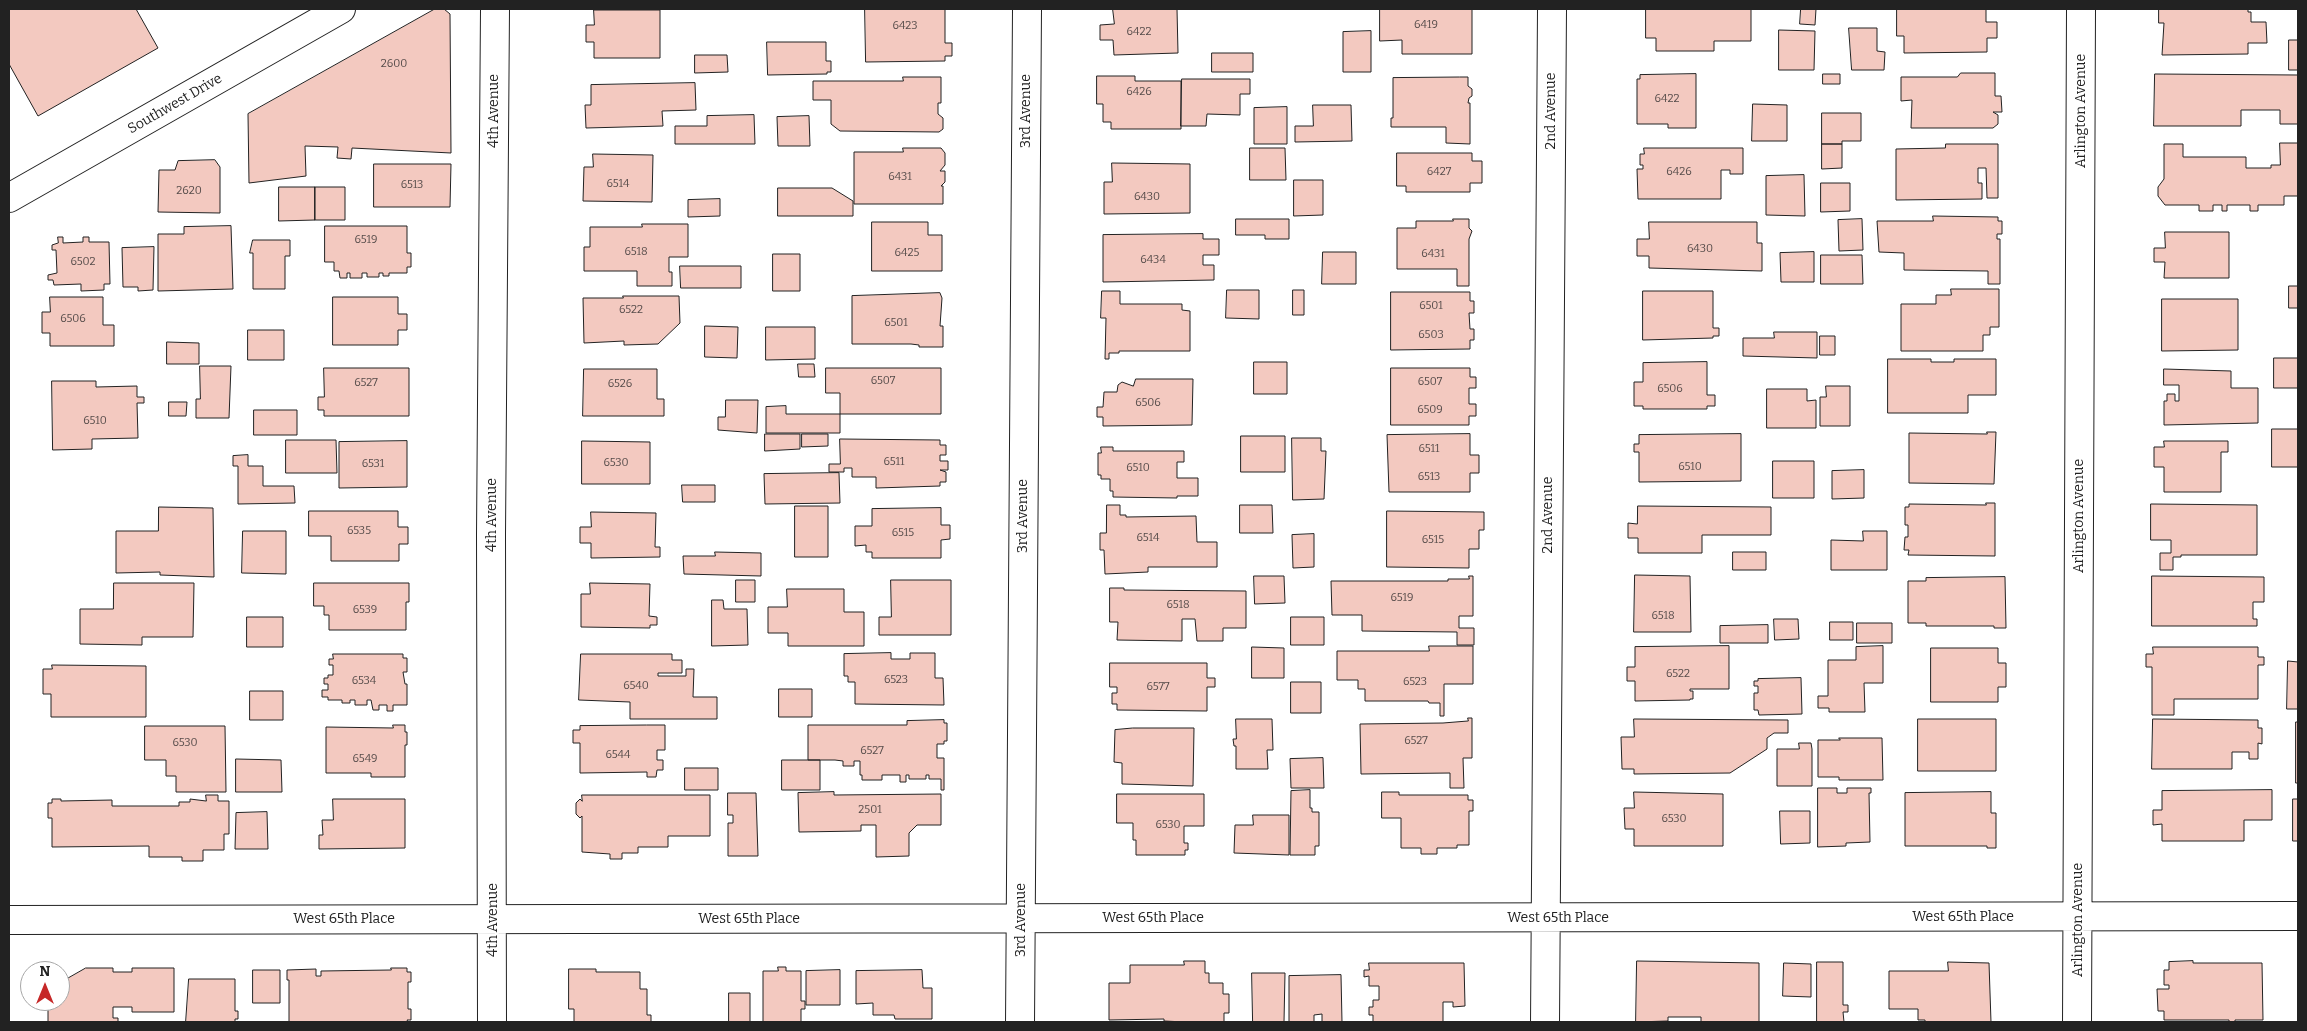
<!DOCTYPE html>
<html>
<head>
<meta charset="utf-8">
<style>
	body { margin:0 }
	#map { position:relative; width:2307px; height:1031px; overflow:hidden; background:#fff; font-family:Bitter,serif }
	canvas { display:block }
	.frame { position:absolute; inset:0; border:10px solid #222; pointer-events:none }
	.north { position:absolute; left:20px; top:961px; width:50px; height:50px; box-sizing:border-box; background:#fff; border:1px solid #a7a7a7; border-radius:50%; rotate:0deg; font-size:14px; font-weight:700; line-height:20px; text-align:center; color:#222 }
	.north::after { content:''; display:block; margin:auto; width:18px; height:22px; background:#c62828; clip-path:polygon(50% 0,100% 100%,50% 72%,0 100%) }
</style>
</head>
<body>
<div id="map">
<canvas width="2307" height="1031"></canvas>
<div class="frame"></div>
<div class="north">N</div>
</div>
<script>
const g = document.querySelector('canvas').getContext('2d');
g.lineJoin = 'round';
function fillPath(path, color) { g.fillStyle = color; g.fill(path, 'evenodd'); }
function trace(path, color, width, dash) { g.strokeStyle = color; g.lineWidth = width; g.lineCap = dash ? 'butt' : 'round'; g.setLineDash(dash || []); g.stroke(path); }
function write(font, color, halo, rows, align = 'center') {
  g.font = font + ' Bitter,serif'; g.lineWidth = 4; g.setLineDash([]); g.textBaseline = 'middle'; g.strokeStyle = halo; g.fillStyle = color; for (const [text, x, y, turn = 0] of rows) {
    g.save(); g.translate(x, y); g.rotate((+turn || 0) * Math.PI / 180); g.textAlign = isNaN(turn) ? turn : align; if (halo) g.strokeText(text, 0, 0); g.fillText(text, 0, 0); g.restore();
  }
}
const building = new Path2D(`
	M9,9H136L158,48L38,116L9,64Z
	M435,9H444L450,14L451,153L352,148L351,159L337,158L338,147L305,146L306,176L249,183L248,114Z
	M865,9H945V43H952V56H945V61L866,62Z
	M1113,9H1177L1178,53L1114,55L1113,40H1100V25L1114,24Z
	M1380,9H1472V54H1402V40L1380,41Z
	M1646,9H1751V41H1714V51H1656V38H1646Z
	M1801,9H1816L1815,25L1800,24Z
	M1897,9H1986V22H1997V38H1987V52L1904,53V36H1897Z
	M2159,9H2248V12H2251V22H2266L2267,43H2248V54L2162,55L2164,23H2159Z
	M594,10H660V58H594V42H586V25H594Z
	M1849,28H1877V51L1885,52L1884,70H1852Z
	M1779,30L1815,31L1814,70H1779Z
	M1371,31V72H1343V32Z
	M2289,40H2298V70H2289Z
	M767,42H826V61H831V72H827V74L768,75Z
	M1212,53H1253V72H1212Z
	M695,55H727L728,72L695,73Z
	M1961,73H1995V96H2001L2002,112H1993L1998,115V124L1993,128H1911L1912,100L1901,101V77H1957Z
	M1696,74V128H1668V124H1637V79H1640V75Z
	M1823,74H1840V84H1823Z
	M2155,74L2298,75V124H2280V110H2241V126H2154Z
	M1097,76H1135V81H1181V129H1111V122H1103V104H1097Z
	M903,77H941V103H938V114L943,118V129L939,132L840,131L831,124V100H813V81H903Z
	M1460,77H1468V86L1472,89V96L1469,98L1468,103H1470V144L1446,143V127H1391V118H1393V78Z
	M1182,79H1250V94H1240V115L1207,114L1206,126H1181Z
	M695,83L696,110L662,111L663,126L586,128L585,105H591V85Z
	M1753,104L1787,105V141H1752Z
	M1313,105H1351L1352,141L1295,142V126H1313Z
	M1287,107V144H1254V108Z
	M1822,113H1861V141H1842V144H1822Z
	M754,115L755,144H675V126H707V116Z
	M809,116L810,146H778L777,117Z
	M2280,143H2298V196H2284V205H2258V211H2250V205H2227V211H2222V205H2213V211H2199V205H2165L2158,196V187L2164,179V144H2183V157H2246V168H2271V165H2280Z
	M1822,144H1842V168L1822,169Z
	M1946,144H1998V198H1987L1986,168H1978V183H1982V199L1896,200V149L1945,148Z
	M903,148H941L945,153V165L940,171H945V182L941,186H943V204H854V152H903Z
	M1250,148H1285L1286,180H1250Z
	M1644,148H1743V174H1730V170H1721V199H1638L1637,169H1643V165H1640V154H1644Z
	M1397,153H1472V161H1482V183H1470V192H1406V186H1397Z
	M593,154L653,155L652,202L583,201L584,167H593Z
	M215,160L220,167V213L158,212L159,170H175L178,161Z
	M1112,163L1190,164V213L1104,214V182H1112Z
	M374,164H451L450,207H374Z
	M1804,175L1805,216L1766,215V176Z
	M1294,180H1323V215L1294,216Z
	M1821,183H1850V211L1821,212Z
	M279,187H315V220L279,221Z
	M315,187H345V220H315Z
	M778,188H832L853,201V216H778Z
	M720,199V216L688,217V200Z
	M1933,216L1998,217V221H2002V234H1997V239H2000V284H1988V271L1904,270V253L1879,252L1877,221H1933Z
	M1236,219H1289V239H1265V235H1236Z
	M1453,219H1469V228L1472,231L1469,239V286H1457V269H1397V228H1416V221H1453Z
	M1862,219L1863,250L1839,251L1838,220Z
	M872,222H928V235H942V271H872Z
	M1649,222H1757V243H1762V271L1649,268V256H1637V239H1649Z
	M642,224H688V257H669V272H672V286H637V271H584V247H590V227H642Z
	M231,226L233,289L158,291V234H184V227Z
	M325,226H407V253H411V267H407V273H389V276H383V273H379V277H367V273H362V278H350V273H347V278H340L339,271H334V262H325Z
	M2165,232H2229V278H2164L2165,262H2154V248H2165Z
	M1203,234V239H1219V255H1203V265H1214V280L1103,282V235Z
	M58,237H63V243L83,242V237H89V242H109L110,284H104V290L81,291V284L54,285L53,280H48V275L57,273L56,250H52V245L58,243Z
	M253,240H290V256H285V289H253V253H250Z
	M154,247L153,290L138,291V287H123L122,248Z
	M1323,252H1356V284H1322Z
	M1814,252V282H1781L1780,253Z
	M773,254H800V291H773Z
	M1821,255H1862L1863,284H1821Z
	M680,266H741V288H681Z
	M2289,286H2298V308H2289Z
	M1951,289H1999V327H1990V335H1983V351H1901V304H1936V295H1951Z
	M1227,290H1259V319L1226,318Z
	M1293,290H1304V315H1293Z
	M1102,291H1120V304H1182V310L1190,311V351H1119V353H1109V359H1105L1106,318H1101Z
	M1643,291H1713V328H1719V336H1713V338L1643,340Z
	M1391,292H1470V301H1474V313H1469L1470,329H1474V340H1470V349L1391,350Z
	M940,293L942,298L940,326H943V347H919V345L911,344H852V296Z
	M623,296H679L680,323L658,344L624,345V341L584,343L583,298H623Z
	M50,297H103V325H114V346H50V333H42V312H50Z
	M333,297H398V314H407V330H398V345H333Z
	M2162,299H2238V350L2162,351Z
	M705,326L738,327L737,358L705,357Z
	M766,327H815V359L766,360Z
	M248,330H284V360H248Z
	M1774,332H1817V358L1743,356V338H1774Z
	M1820,336H1835V355H1820Z
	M167,342L199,343V364H167Z
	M2274,358H2298V388H2274Z
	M1888,359H1931V362H1954V359H1996V395H1968V413H1888Z
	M1254,362H1287V394H1254Z
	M1707,362V395H1715V406H1707V409H1643V406H1634V382H1643V363Z
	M798,364H814L815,377H799Z
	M200,366H231L229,418H196V399H200Z
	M324,368H409V416H324V410H318V397H324Z
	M826,368H941V414H840V393H826Z
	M1391,368H1470V377H1476V388H1469V404H1476V416H1469V425H1391Z
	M584,369H657V399H664V416H583Z
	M2164,369L2231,371V388H2258V423L2164,425V401H2167V394H2175V401H2179V385H2164Z
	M1136,379H1193L1192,425L1103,426V417H1097V407H1103L1104,392H1117L1118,385L1122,382L1133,386Z
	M52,381H96V387L137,386V397H144V403H137L138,438L92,439V449L53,450Z
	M1826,386H1850V426H1820V397H1826Z
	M1767,389H1807V401L1816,400V428H1767Z
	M726,400H758L757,433L718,430V417H725Z
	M169,402H187L186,416H169Z
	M786,406V414H840V433H766V407Z
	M254,410H297V435H254Z
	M2272,429H2298V467H2272Z
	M1987,432H1996L1994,484L1909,483V433L1987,434Z
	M765,434H800V449L765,451Z
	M802,434H828V446L802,447Z
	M1470,434V455H1479V473H1470V492H1389L1387,435Z
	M1741,434V481L1639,482V452H1634V444H1639V435Z
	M1241,436H1285V472H1241Z
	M1292,438H1321V451H1326L1324,499L1293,500Z
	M840,439L940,440V445H946V455H940V461H948V470H940L946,472V482H940V486L876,488V477H852V468H844V472H829V464H840Z
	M286,440H336L337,473H286Z
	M407,441V487L339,488V442Z
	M582,441L650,442V484H582Z
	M2164,441H2228V452H2221V492H2164V467H2154V447H2164Z
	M1101,447H1113V451H1184V462H1177V478H1198V496H1177V498L1113,497V491H1110V479H1101V475H1098V453H1101Z
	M248,455V466H263V486H294L295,503L238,504V466H233V456Z
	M1773,461H1814V498H1773Z
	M1864,470V498L1832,499V471Z
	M839,473L840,503L765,504L764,474Z
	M682,485H715V502H683Z
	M1986,503H1995V556L1908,555L1909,550H1904L1905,537H1908V525H1905V507H1909V504L1986,505Z
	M2151,504L2257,505V555H2181V557H2173V570H2160V553H2171V540H2151Z
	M1107,505H1120V515H1126V517L1196,516L1197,542H1217V567H1148V572L1105,574L1104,550H1100V533H1106Z
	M1240,505H1272L1273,533H1240Z
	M795,506H828V557H795Z
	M1638,506L1771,507V535H1702V553H1638V538H1628V523L1637,524Z
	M159,507L213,508L214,577L160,575V572L116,573V531H158Z
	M941,508V525H950V539L941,540V558H872V552H866V545L855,546V526H872V509Z
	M309,511H398V527H408V544H399V561H331V536H309Z
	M1387,511L1484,512V530H1479V549H1469V568L1387,567Z
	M591,512L656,513L655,547H660V557L591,558V543H580V527H591Z
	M243,531H286V574L242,573Z
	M1863,531H1887V570H1831V540L1863,541Z
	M1314,534V567L1293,568L1292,535Z
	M715,552L761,553V576L684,574L683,556H715Z
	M1733,552H1766V570H1733Z
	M1635,575L1690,576L1691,632H1634Z
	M1254,576H1284L1285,603L1255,604Z
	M1469,576H1473V616H1459V628H1474V645H1457V632L1362,631V615H1332L1331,581H1448V579H1469Z
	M2152,576L2264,577V602H2253V619H2257V626H2152Z
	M2005,577L2006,628H1994V626H1926V623H1908V581H1926V578Z
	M736,580H755V602H736Z
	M891,580H951V635H879V617H891Z
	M114,583H194L193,637H142V645L80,644V609H113Z
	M314,583H409V602H406V630H329V615H324V606H314Z
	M590,583L650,584L649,616L657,617V625H650V628L581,627V594H590Z
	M1110,588H1124V590L1246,591V628H1223V641H1197L1195,619H1182V641L1117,640L1118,622H1110Z
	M787,589H844V612H864V646H788V633H768V607H787Z
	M712,600H723L724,609H747L748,645L712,646Z
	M247,617H283V647H247Z
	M1291,617H1324V645H1291Z
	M1774,619H1798L1799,639L1775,640Z
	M1830,622H1853V640H1830Z
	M1857,623H1892V643H1857Z
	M1768,625V643H1720V626Z
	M1429,646H1473V684H1444V716H1440V703H1429L1428,701H1365V689H1358V680H1337V651H1429Z
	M1729,646V689H1690V691H1693V699H1690V700L1635,701V681H1627V667H1635V647Z
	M1883,646V683H1864L1865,712H1829V708H1818V696H1828V660H1856V647Z
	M1252,647L1284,648V678H1252Z
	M2153,647H2258V657H2264V665H2258V699H2174V715H2152V667H2146V654H2153Z
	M1931,648H1998V663H2006V687H1998V702H1931Z
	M891,653V659H910V653H935V678H943L944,705L855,704V682H848V676H844V654Z
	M333,654H403V658H407V672H403L405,684H407V705H393V711H387V705H379V710H373L371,700H367V705H355V700H350V703H342V700H328V697H322V690H328V684H324V678H328V675H333V665H329V659H333Z
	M581,654H672V660H682V673H658V676H686V669H694L693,697H717V719H630V702L579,700Z
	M2288,661L2298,662V709H2287Z
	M1110,663H1207V678H1215V687H1207V711L1117,710V704H1112V693H1117V687H1110Z
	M52,665L146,666V717H51V694H43V669H52Z
	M1801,678L1802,714L1759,715L1758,710H1754V693H1758V686H1754V681H1758V679Z
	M1291,682H1321V713H1291Z
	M779,689H812V717H779Z
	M250,691H283V720H250Z
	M1468,718H1472V758H1463L1464,788H1450V773L1361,774L1360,724L1443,723L1468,721Z
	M1236,719H1272L1273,750H1267L1268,769H1236V746H1234L1233,739H1236Z
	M1634,719L1788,720V733H1774L1767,738V749L1730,773L1634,774V769H1622L1621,737H1634Z
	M1918,719H1996V771H1918Z
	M2153,719L2258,720V728H2262V744L2258,743V759H2249V752H2232V769H2152Z
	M944,720V723H947V741H944V744H937V758H944V790H941V779H929V775H926V779H909V775H906V782H900V775H882V780H862V775H860V761H854V766H843V761L835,760H808V725H907V721Z
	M2296,722H2298V783H2296Z
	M393,725H405V732H407V745H405V777H371V773H326V727L393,728Z
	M647,725H665V750H657V760H663V770H657L656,777H647V772L580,773V743H573V730H580V726Z
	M145,726H225L226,792H176V776H166V760H145Z
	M1133,728H1194L1193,786L1122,784V763L1114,762L1115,730Z
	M1839,738H1882L1883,780H1839V777H1818V740H1840Z
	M1799,743H1811L1812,749V786H1777V749H1799Z
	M1323,758L1324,788H1291L1290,759Z
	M236,759L281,760L282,792H236Z
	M782,760H820V790H782Z
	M685,768H718V790H685Z
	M1818,788H1837V793H1847V788H1871V793H1869L1870,842L1846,843V846L1818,847Z
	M1310,790V808H1312V812H1319V846H1315V855H1290L1291,791Z
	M2272,790V820H2244V841H2162V824L2153,825V810H2162V791Z
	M834,792V795L941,794V825H917L909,833V856L876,857V825H861V831L799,832L798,793Z
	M1382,792H1399V795H1468V800H1473V811H1469V845H1457V848H1437V854H1421V848H1401V818H1382Z
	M1634,792L1723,794V846H1634V829H1625L1624,808H1634Z
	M1991,792V813H1996V848H1987V846H1905V793Z
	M728,793H756L758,856H728V823H733V815H728Z
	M1117,794H1204V826H1184V843H1188V850H1185V855H1136V840H1133V823H1117Z
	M206,795H218V801H229V834H224V850H203V861H182V857H149V846L52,847V818H48V803H52V799H61V801L112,800V806H179V802H190V799L206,801Z
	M582,795H710V836H668V847H638V853H622V859H610V854L582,852V816L580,818L576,814V803L580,799L582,801Z
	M333,799H405V848L319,849V835H323L322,820H333Z
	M2293,799H2298V841H2293Z
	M1780,811H1810V843L1781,844Z
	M267,812L268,849H235L236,813Z
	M1253,815H1289V855L1234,853L1235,825H1253Z
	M1184,961H1205V973H1209V983H1223V994H1229V1013H1224V1022H1185L1164,1021V1019L1109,1020V983H1130V965H1184Z
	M1637,961L1759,963V1022H1701V1017H1668V1021L1636,1022Z
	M2193,961V963H2262L2263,1020H2235V1022H2229V1020H2164V1011H2158L2157,989H2169V985H2164V970H2169V962Z
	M1817,962H1843V1005H1848V1012H1843L1844,1022H1817Z
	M1948,962L1989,963L1991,1022H1925V1020H1918V1009H1889V971H1948Z
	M1369,963H1464L1465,1006L1453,1007V1002H1443V1022H1373V1015H1369V1007H1373V1000H1379V986H1369V976L1364,977V970H1369Z
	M1784,963L1811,964V997L1783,996Z
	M778,967H786V971H801V1001H805V1009H801V1022H763V971H778Z
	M86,968H113V972H132V968H174V1012H132V1007H113V1018H118V1022H48V1001H60V983Z
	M391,968H407V972H411V982H408V1009H411V1020H407L408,1022H289V980H287V970L316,969V976H321V971L391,970Z
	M569,969H596V972H640V989H647V1015H651V1022H574V1009H569Z
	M253,970H280V1003H253Z
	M840,970V1005H806V971Z
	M922,970L923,988H932V1019H895L894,1015H873V1003L856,1004V971Z
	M1252,973H1285L1284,1022H1253Z
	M1341,975L1342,1022H1322V1014L1314,1015V1022H1289V976Z
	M189,979H235V1011H238V1019H235V1022H186Z
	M729,993H750V1022H729Z`);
const minor = new Path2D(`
	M9,198L341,9
	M9,920L2298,916
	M492,1022L491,534L495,9
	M1020,1022L1027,9
	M1545,1022L1552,9
	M2077,1022L2081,9`);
const numberNames = [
	["6419",1426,25],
	["6423",905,26],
	["6422",1139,32],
	["2600",394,64],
	["6426",1139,92],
	["6422",1667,99],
	["6427",1439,172],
	["6426",1679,172],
	["6431",900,177],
	["6514",618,184],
	["6513",412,185],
	["2620",189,191],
	["6430",1147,197],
	["6519",366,240],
	["6430",1700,249],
	["6518",636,252],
	["6425",907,253],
	["6431",1433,254],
	["6434",1153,260],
	["6502",83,262],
	["6501",1431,306],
	["6522",631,310],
	["6506",73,319],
	["6501",896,323],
	["6503",1431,335],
	["6507",883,381],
	["6507",1430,382],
	["6527",366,383],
	["6526",620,384],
	["6506",1670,389],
	["6506",1148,403],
	["6509",1430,410],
	["6510",95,421],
	["6511",1429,449],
	["6511",894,462],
	["6530",616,463],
	["6531",373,464],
	["6510",1690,467],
	["6510",1138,468],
	["6513",1429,477],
	["6535",359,531],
	["6515",903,533],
	["6514",1148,538],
	["6515",1433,540],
	["6519",1402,598],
	["6518",1178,605],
	["6539",365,610],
	["6518",1663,616],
	["6522",1678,674],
	["6523",896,680],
	["6534",364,681],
	["6523",1415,682],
	["6540",636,686],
	["6577",1158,687],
	["6527",1416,741],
	["6530",185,743],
	["6527",872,751],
	["6544",618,755],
	["6549",365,759],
	["2501",870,810],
	["6530",1674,819],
	["6530",1168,825]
];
const streetNames = [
	["Southwest Drive",175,104,-30],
	["4th Avenue",494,111,-90],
	["3rd Avenue",1026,111,-90],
	["2nd Avenue",1551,111,-90],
	["Arlington Avenue",2081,111,-90],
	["4th Avenue",492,515,-90],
	["2nd Avenue",1548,515,-90],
	["3rd Avenue",1023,516,-90],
	["Arlington Avenue",2079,516,-90],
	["West 65th Place",1963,917],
	["West 65th Place",1153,918],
	["West 65th Place",1558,918],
	["West 65th Place",344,919],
	["West 65th Place",749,919],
	["4th Avenue",493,920,-90],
	["3rd Avenue",1021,920,-90],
	["Arlington Avenue",2078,920,-90]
];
fillPath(building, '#f3c9c0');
trace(building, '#222', 1);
trace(minor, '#222', 30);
trace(minor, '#fff', 28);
write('11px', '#564c4a', null, numberNames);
write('14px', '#222', '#fff', streetNames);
</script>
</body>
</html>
